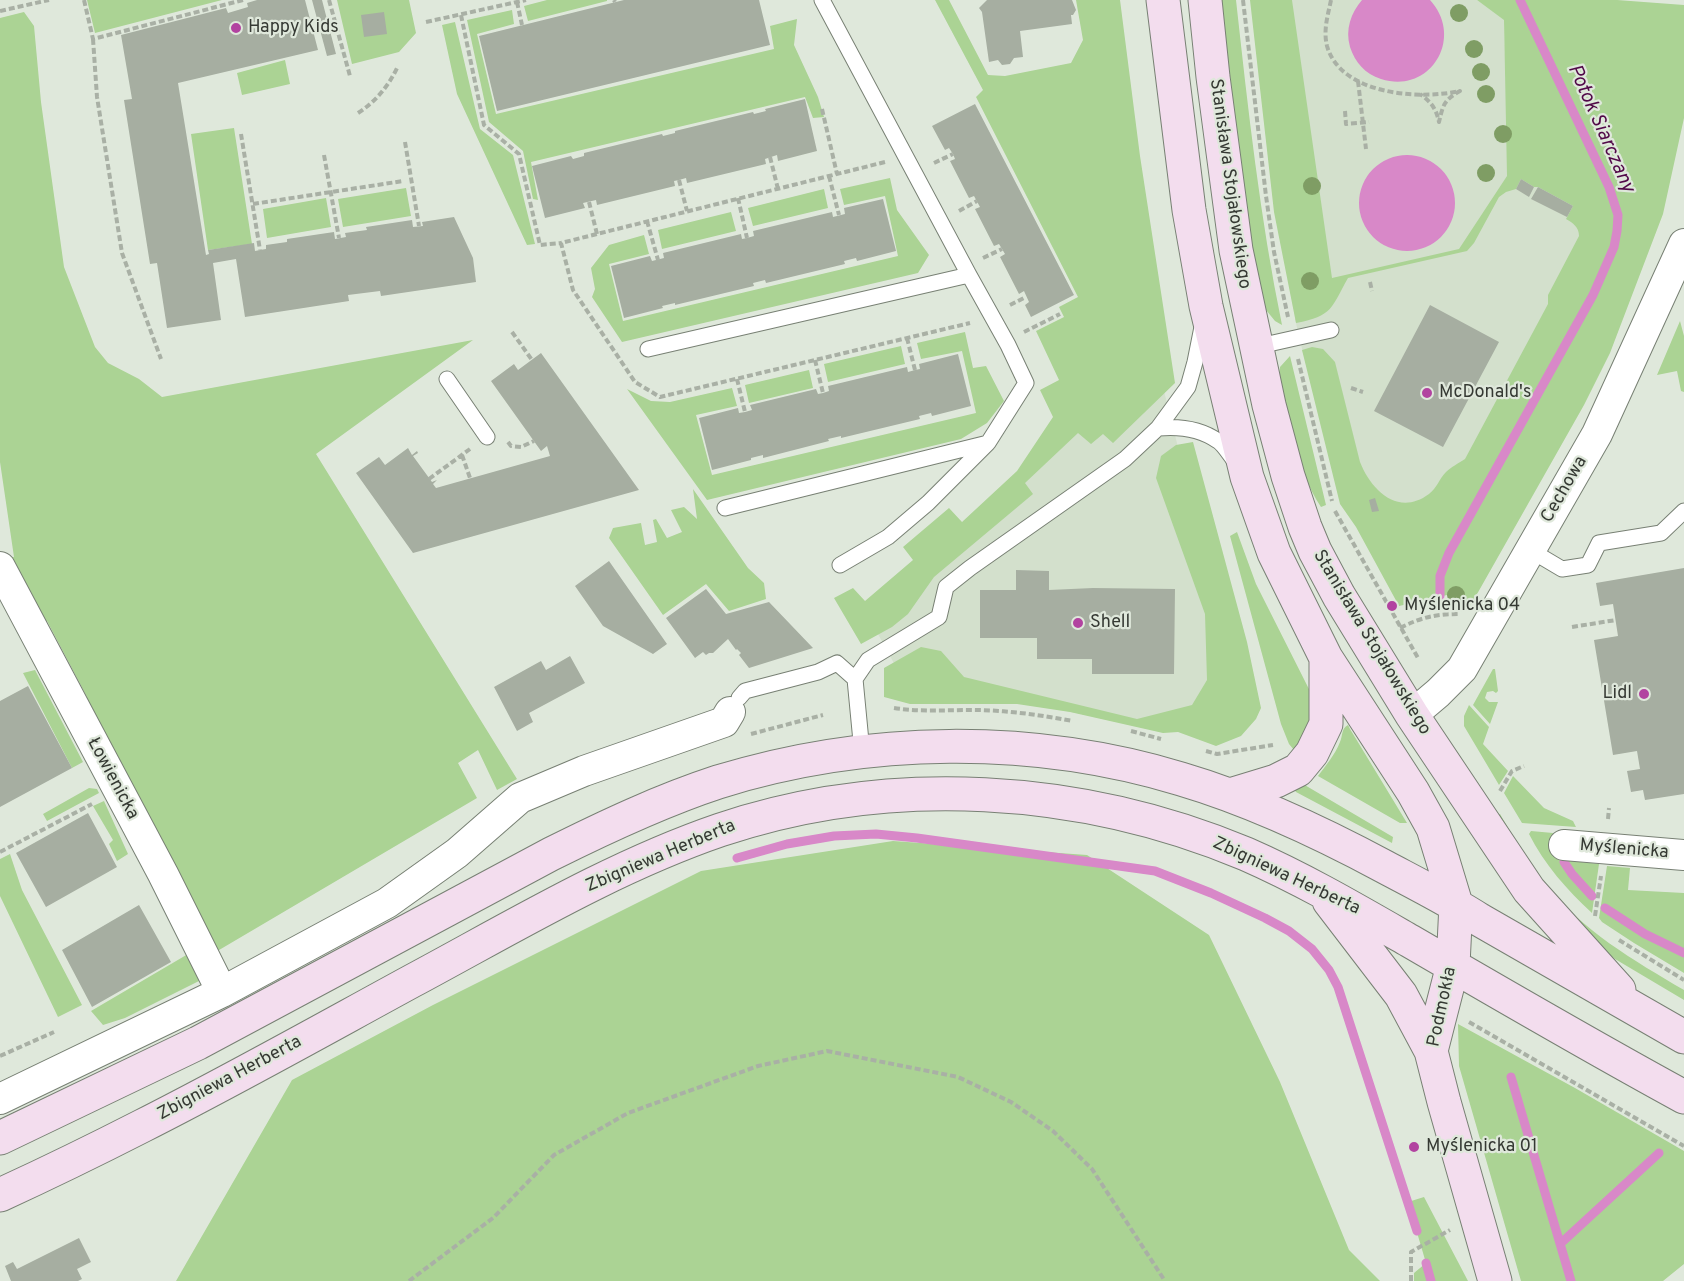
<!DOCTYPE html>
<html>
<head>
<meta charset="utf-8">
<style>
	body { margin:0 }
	canvas { display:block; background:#dfe8db }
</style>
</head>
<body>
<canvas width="1684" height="1281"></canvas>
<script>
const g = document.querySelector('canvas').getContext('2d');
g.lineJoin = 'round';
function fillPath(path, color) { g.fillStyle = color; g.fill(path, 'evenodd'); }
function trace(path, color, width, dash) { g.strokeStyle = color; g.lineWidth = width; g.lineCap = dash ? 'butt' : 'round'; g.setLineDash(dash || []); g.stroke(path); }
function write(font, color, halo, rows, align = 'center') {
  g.font = font + ' Overpass,sans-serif'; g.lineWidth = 4.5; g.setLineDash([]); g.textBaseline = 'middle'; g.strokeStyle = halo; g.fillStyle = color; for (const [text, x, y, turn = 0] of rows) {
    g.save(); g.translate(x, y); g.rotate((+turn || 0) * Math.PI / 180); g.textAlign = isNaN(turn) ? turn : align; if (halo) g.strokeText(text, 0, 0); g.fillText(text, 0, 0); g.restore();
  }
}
const built = new Path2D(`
	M1292,0H1477L1504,19L1508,175L1566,182L1584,244L1410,571L1303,353L1295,319L1310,316Z
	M1159,371L1235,676L1225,707L1151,728L902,678L866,612L1017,479L1055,421Z`);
const green = new Path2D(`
	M87,0H222L95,33Z
	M337,0H409L416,33L399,52L352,64Z
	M547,0H607V1L528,21L524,6Z
	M935,0H949L988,75L1005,76L1071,63L1083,40L1076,0H1120L1140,156L1175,383L1113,443L1103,434L1091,444L1078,433L1025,483L1033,494L934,577L908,614L892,627L861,644L834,598L853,588L865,601L913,560L903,547L949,508L962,522L1017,471L1053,417L1040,390L1059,380L1036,331L1064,317L1059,307L1078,297L976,97L983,90Z
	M1221,0H1236C1248,109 1260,218 1282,325L1275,321L1262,305L1245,201Z
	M1250,0H1292L1332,278L1459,249L1507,176L1504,20L1477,0H1617L1684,5V118L1663,214L1610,353L1584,405L1468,610L1447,595L1399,606L1356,527L1340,504L1302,350L1312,347L1323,349L1335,362L1360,462C1371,490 1398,517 1429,494C1437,488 1439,479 1446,472C1451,467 1459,463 1465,459L1548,304V295L1579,236C1579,227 1573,223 1566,219L1573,206L1538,187H1534L1521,179L1516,189L1506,192L1499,197L1474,243L1467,251L1348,278C1331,308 1333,316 1296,323L1274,212Z
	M512,10L514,24L477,34L496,114L774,49L770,26L797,19L794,45L818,97L824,117L813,118L805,97L531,162L538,200L533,199L523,151L489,122L467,20Z
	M24,12L34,26L41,102L64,267L95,347L108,363L139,379L162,397L473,340L316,454L517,779L497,790L478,750L458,763L477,798L214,953L77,703L87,697L47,621L40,625L3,559L14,557L0,462V18Z
	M455,22L480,129L513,155L535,244L527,245L457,94L442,25Z
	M285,60L290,84L242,95L237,73Z
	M234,128L252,244L208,250L191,134Z
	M890,178L897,210L929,255L918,273L622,342L592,297L595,289L591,268L609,245L644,235L649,254L609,264L623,321L898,256L885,196L844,205L840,189Z
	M406,188L411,216L343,227L338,199Z
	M824,189L828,208L753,226L748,208Z
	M326,198L331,227L267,238L263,209Z
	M731,212L736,231L662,249L658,230Z
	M1680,321L1684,336V392L1681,391L1677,371L1657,375Z
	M965,332L973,368L986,366L1004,401L987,423L961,439L707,500L627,389L651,401L670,402L732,388L737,406L696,415L712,475L976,413L962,351L921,359L917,343Z
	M901,346L905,364L828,382L824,364Z
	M1290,356L1326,505L1321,507C1296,469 1290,421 1279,377L1280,367Z
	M809,370L813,388L749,403L745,385Z
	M1193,442L1247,642L1261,708L1256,719L1241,736L1216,746L1178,732L1163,733L1070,712L1017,704H910L884,697V668L921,647L941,651L964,677L1137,719L1192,705L1207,680L1205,614L1156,478L1161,456L1176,445Z
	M693,489L748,568L764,583L766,599L729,611L706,584L663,615L609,538L613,528L641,523L645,545L657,542L653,520L656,519L667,538L682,532L671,510L684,507L697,519Z
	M1237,532L1256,584L1317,705L1299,756L1289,744L1281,724L1230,536Z
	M1493,669H1495L1498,691L1496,693L1493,691L1487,692L1485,698L1489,702H1498L1490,724L1473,705Z
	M35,670L83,762L72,768L23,673Z
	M1469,705L1489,727L1483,744L1508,771L1499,785L1464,726V716Z
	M1348,725L1350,729L1407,823H1400L1318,776C1326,765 1335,755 1340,742C1343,735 1341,729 1348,725Z
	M1513,776L1544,808L1573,821L1576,827L1522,823L1504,793Z
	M1303,784L1393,837L1392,843L1296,792L1294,789Z
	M89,788L97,789L99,793L47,821L43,814Z
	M104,801L128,854L117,861L109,844L113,840L93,806Z
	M1500,814C1514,838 1528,862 1545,884C1583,931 1633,960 1684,990V1000L1615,959L1571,924L1492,817Z
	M1531,831L1553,833L1552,845L1563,860L1599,864L1592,913C1567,890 1544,864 1529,834Z
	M893,841L1087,855L1209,935L1280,1082L1349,1250L1380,1281H176L292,1080L433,1005L701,871Z
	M10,854L22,890L82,1005L58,1017L0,896V859Z
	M1607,866L1630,868L1628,890L1684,893V973L1634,943L1602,922L1599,918Z
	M188,954L203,979L125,1018L103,1025L91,1011Z
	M1458,1024L1575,1088L1684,1151V1264L1663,1281H1521L1459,1066Z
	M1424,1197L1468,1281H1414V1273L1426,1263L1408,1202Z`);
const water = new Path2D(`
	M1362,0H1430C1465,38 1430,95 1381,79C1365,74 1355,62 1350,47C1345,29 1351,13 1362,0Z
	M1359 203a48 48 0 1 1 96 0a48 48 0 1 1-96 0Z`);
const stream = new Path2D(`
	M1440,596V576L1449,553L1593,295L1614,247L1617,231L1618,215L1609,187L1520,0
	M737,858L787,844L834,836L876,834L917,838L1155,871L1211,893L1265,918L1289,931L1312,949L1329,970L1338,987L1417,1231
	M1564,862L1572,874L1592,896
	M1605,908L1645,934L1684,953
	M1511,1077L1571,1281
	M1560,1244L1659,1153
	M1426,1263L1431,1281`);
const building = new Path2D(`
	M257,0H305L318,50L178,83L206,255L209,254L208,250L254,243L255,251L260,250L266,249V245L287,242V239L334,232L335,239L346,237L345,233L367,230L366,227L412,220L413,227L423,226L422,222L454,217L473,258L476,282L381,296L380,291L348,295L349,301L245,317L236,259L213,263L221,320L167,328L157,263L150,264L124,100L132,99L121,35L226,8L228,13L248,7L247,3Z
	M312,0H322L336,54L327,56Z
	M624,0H759L770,45L497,111L479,36Z
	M987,0H1072L1076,10L1073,15H1071L1072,24L1020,31L1023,57L1014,58L1010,64L1002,65L998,60L989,62L982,12L979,8Z
	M384,12L387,34L364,37L361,15Z
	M805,99L817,151L778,161L777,155L765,159L766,164L687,183L686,178L679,180L674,181L675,186L597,205L596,200L583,203L585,208L545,218L532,166L571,156L573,159L584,156V153L662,134L663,136L675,133V131L753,112L754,114L766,111L765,109Z
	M975,104L1074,295L1031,317L1025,305L1029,302L1024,291L1019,294L1000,257L1005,254L999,244L994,246L975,209L980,207L974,196L969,198L950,161L955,159L953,154L949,148L945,150L932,126Z
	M1521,179L1534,187L1529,197L1516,189Z
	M1538,187L1573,206L1567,217L1531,199Z
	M883,199L896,251L857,261L856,258L844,261L845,264L766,283L765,280L753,283L754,286L675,305V303L662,306L663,308L624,318L611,266L650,256L652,261L664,258L663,253L741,234L742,239L747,238L754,236L753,231L832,212L833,217L845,214L844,208Z
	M1430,305L1499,342L1443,447L1374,411Z
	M541,353L639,490L413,553L356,473L379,457L385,465L408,448L412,455L417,451L418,453L413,456L432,482L437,480L433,484L436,488L550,456L547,446L541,451L491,381L514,364L518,370Z
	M958,354L971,406L932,416L931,413L919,416L920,419L841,438V436L828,439L829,441L763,458V455L751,458V460L712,470L699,418L738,408L739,413L745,412L752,410L750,405L816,389L818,394L823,393L829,391L828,386L907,367L908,372L915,370L920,369L919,364Z
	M1375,498L1379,511L1372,512L1369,500Z
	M609,561L667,644L653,654L603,626L575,586Z
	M1684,568V794L1645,800L1643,790L1631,792L1627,771L1640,769L1637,751L1613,755L1594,640L1618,636L1613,604L1600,606L1596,583Z
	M1016,570L1049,571V590L1093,588L1175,589L1174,674H1092V659H1037V638H980V590H1016Z
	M706,589L726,614L769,602L813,648L749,668L739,655L741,653L737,649L736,650L728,639L713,653H709L706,655L703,652L695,658L666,618Z
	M570,656L585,683L529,713L533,722L517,731L494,687L541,661L546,670Z
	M28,686L72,768L0,807V701Z
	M88,813L117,867L46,907L16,853Z
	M139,905L171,962L92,1007L62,950Z
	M79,1238L91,1262L77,1269L82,1279L78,1281H11L5,1266L13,1262L17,1269Z`);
const path = new Path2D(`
	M84,0L93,39L243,0
	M329,0L350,76
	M614,0L615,2
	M1243,0L1266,196L1274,252L1288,317
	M1331,0C1328,15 1323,30 1327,46C1341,95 1419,100 1460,91C1444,100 1443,105 1439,122C1436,108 1431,102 1420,94
	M517,2L522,25
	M0,11L49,0
	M461,15L484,125L519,154L540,245L561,243
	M426,22L526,0
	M93,39L97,97L122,253L161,359
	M1358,81L1366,149
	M822,109L837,174
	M1345,111L1346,124L1369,122
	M358,113C375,102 388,87 397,68
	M241,134L260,250
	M405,142L419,226
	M324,155L339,238
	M770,157L778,189
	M885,162L561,243L573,290L635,382L660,397L970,323
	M934,163L953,154
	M829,176L839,215
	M679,180L687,211
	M738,198L747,238
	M589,202L597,234
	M253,204L403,181
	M959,211L977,201
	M647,221L658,260
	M983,258L1002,249
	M1370,282L1372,291
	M1010,305L1026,297
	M512,332L532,360
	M1024,332L1060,314
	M907,338L915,370
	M1298,359L1332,501
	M815,360L823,393
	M737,379L745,412
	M1351,388L1363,392
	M508,442L511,446L521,447L534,441
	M462,455L470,478
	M429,479L470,449
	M1335,511L1418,658
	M1572,627L1616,620
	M1400,628C1422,617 1436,614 1460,614
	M894,708C920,712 946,710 972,710C1006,710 1040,715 1073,721
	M1131,731L1161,739
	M751,734L823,715
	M1206,751L1217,754L1273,745
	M1500,791L1512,771L1524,766
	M1608,819L1609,808
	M0,852L92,804
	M1595,916L1601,876
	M1619,940L1684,980
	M1469,1022L1684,1146
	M0,1056L54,1032
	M409,1281L493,1218L554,1155L628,1113L758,1066L827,1051L958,1077L1011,1102L1053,1131L1092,1169L1165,1281
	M1411,1281V1252L1450,1230`);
const lane = new Path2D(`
	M1255,347L1331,330
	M648,349L969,275
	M447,379L487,437
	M1158,428C1179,426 1201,429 1218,441C1224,445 1229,454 1234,460
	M725,508L988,443L1026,383L1008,345L969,275L822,0
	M1530,550L1562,569L1588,565L1599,543L1661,533L1684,511
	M840,565L888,537L928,503L988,443
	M739,698L745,691L818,672L837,663L855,679
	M862,752L855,679L868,660L939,617L946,587L970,568L1125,459L1158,428L1188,387L1195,362L1202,327`);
const street = new Path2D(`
	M0,567L163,874L222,992
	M1412,715L1438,693L1462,669L1597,434L1684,244
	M1564,845L1684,855
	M0,1099L222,992L387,903L457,853L520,798L584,771L724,722L730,712`);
const secondary = new Path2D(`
	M1163,0L1189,210L1206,306L1247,477L1274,553L1326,658L1413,792L1433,828L1456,904L1453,965L1431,1051L1444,1102L1495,1281
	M1205,0L1213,77L1236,250L1269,405L1288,476L1305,527L1315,551L1339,596L1412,715L1529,890L1619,990
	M1230,795L1276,781L1298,770L1312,753L1326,724V658
	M1329,901L1401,995L1431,1051
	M0,1138L198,1043L551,854C605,827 660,801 718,782C867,736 1032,734 1181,779C1252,800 1320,832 1385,867C1417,884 1449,900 1480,920L1684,1037
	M0,1195C48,1173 95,1150 142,1126C233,1080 322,1030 412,981C511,928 612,867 720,830C890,773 1081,785 1246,854C1303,879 1356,910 1410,941C1501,994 1592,1047 1684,1097`);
const trees = [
	[1459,13],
	[1474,49],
	[1481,72],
	[1486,94],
	[1503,134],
	[1486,173],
	[1312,186],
	[1310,281],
	[1456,595]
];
const markers = [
	[236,28,6,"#b243a0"],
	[1427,393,6,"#b243a0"],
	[1392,606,6,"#b243a0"],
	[1078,623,6,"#b243a0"],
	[1644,694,6,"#b243a0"],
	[1414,1147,6,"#b243a0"]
];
const poiNames = [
	["Happy Kids",248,28],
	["McDonald's",1439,393],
	["Myślenicka 04",1404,606],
	["Shell",1090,623],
	["Lidl",1632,694,"right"],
	["Myślenicka 01",1426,1147]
];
const streetNames = [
	["Stanisława Stojałowskiego",1229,184,82],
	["Cechowa",1565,490,-60],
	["Stanisława Stojałowskiego",1371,643,59],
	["Łowienicka",112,779,62],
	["Myślenicka",1624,850,5],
	["Zbigniewa Herberta",661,857,-23],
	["Zbigniewa Herberta",1286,877,25],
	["Podmokła",1443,1007,-78],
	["Zbigniewa Herberta",230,1079,-28]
];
const waterNames = [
	["Potok Siarczany",1600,129,66]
];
fillPath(built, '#d3e0cc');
fillPath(green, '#abd394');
fillPath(water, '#d888c8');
trace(stream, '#d888c8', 9);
fillPath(building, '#a6aea1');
trace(lane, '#788074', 17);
trace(street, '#788074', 32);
trace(secondary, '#788074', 35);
trace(path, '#a9b0a5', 4, [6, 3]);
trace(lane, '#fff', 15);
trace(street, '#fff', 30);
trace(secondary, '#f3ddee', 33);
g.fillStyle = '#7f9d64';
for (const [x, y] of trees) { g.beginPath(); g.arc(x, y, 9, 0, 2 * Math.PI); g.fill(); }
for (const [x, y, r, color] of markers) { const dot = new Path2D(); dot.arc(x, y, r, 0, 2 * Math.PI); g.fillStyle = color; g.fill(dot); trace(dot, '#dfe8db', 2); }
write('18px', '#353933', '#dfe8db', poiNames, 'left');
write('18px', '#353933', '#dfe8db', streetNames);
write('italic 20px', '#510848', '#dfe8db', waterNames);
</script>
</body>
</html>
